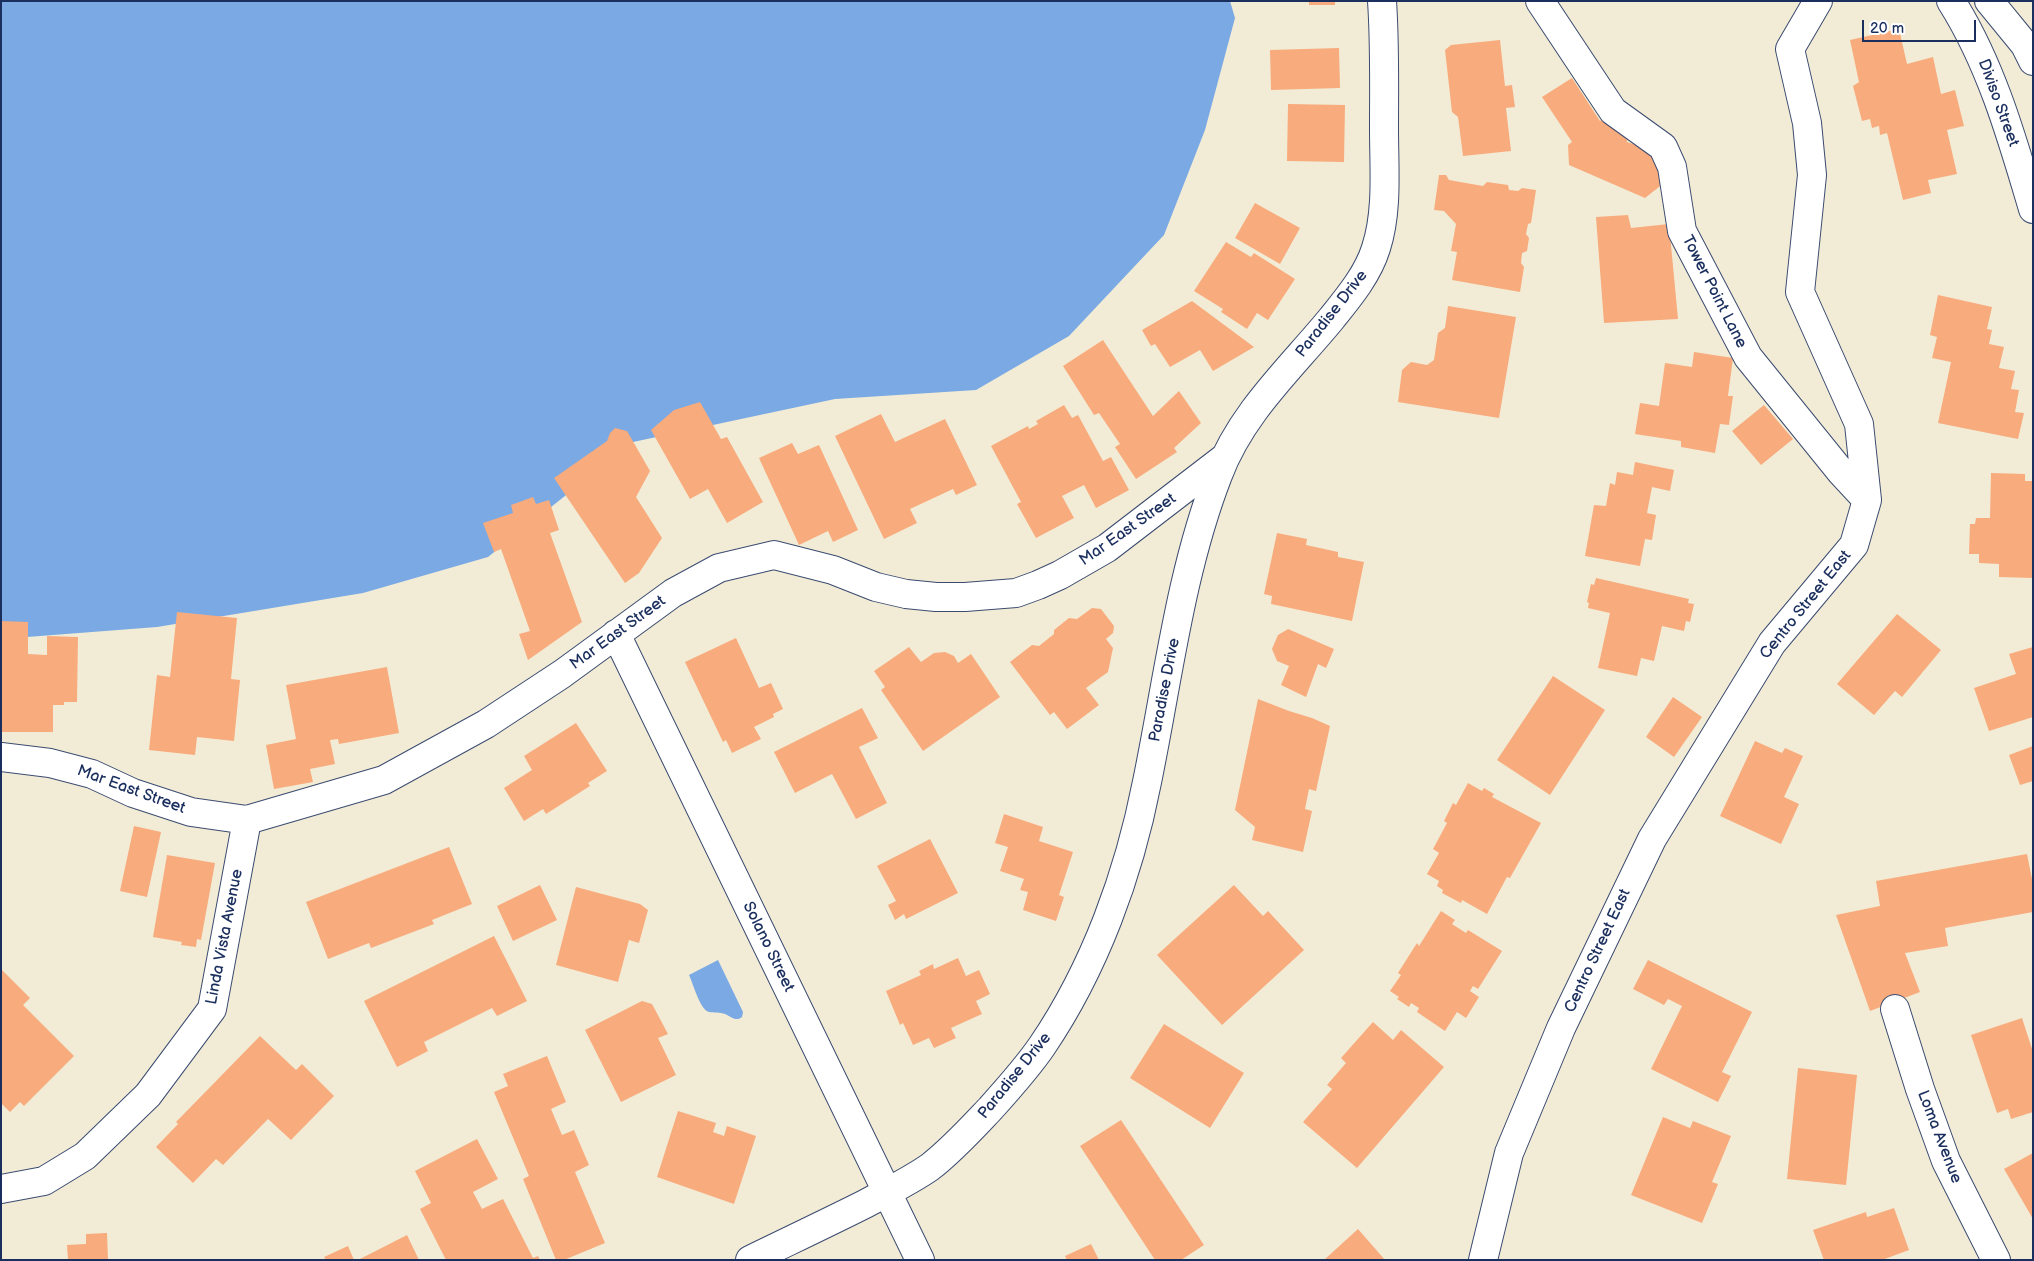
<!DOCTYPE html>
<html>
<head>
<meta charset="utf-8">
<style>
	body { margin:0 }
	#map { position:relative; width:2034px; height:1261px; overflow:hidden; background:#f2ecd6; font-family:"Balsamiq Sans",sans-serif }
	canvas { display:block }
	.frame { position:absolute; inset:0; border:2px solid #1b2f5e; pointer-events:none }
	.scale { position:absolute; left:1862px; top:20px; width:114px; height:22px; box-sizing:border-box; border:2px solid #1b2f5e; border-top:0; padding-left:6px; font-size:15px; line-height:18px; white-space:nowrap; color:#1b2f5e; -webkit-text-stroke:4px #fff; paint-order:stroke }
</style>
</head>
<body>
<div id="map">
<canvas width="2034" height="1261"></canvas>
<div class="frame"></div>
<div class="scale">20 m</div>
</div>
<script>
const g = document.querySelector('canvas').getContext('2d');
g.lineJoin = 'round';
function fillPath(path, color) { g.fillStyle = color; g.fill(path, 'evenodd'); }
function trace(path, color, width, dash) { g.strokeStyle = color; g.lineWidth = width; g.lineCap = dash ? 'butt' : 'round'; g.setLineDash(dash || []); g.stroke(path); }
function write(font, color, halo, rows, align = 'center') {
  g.font = font + ' "Balsamiq Sans",sans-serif'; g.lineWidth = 4.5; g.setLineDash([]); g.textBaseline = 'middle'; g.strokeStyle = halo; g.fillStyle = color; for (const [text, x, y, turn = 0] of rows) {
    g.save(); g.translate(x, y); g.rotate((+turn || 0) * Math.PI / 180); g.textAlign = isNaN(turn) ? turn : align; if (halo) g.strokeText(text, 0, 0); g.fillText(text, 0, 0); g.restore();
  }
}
const water = new Path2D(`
	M1,1H1230L1235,18L1205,130L1164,235L1069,336L976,390L835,399L633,442L488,557L363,593L157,627L1,639Z
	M718,960L743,1012L742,1017C735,1022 732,1017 725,1014C720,1012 714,1013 709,1012C700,1010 693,983 689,975Z`);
const building = new Path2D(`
	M1309,1H1335V5H1309Z
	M1899,29L1907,64L1933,57L1941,94L1955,90L1964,126L1947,130L1957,174L1928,180L1931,193L1903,200L1887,133L1880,135L1879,126L1872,128L1870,119L1862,121L1853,86L1859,82L1850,40Z
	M1500,40L1505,86L1512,85L1515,107L1506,108L1511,151L1463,156L1458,117L1452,112L1445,50L1451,45Z
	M1339,48L1340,88L1271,90L1270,50Z
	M1572,78L1600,121L1604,118L1626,128L1627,142L1660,153L1664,183L1645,198L1569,165L1568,145L1572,142L1542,97Z
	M1288,104L1345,105L1344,162L1287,161Z
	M1439,175H1446L1449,180L1483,186L1487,182L1508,185L1509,190L1518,191L1522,188L1536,190L1531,223L1528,224L1526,234L1529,238L1527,251L1522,253L1521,263L1524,267L1520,292L1452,280L1457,252L1451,251L1456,224L1444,211L1434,210Z
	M1255,203L1300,228L1280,264L1235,238Z
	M1628,215L1631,228L1669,224L1678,319L1604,323L1596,217Z
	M1226,242L1251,257L1254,253L1295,279L1268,320L1257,313L1247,329L1221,312L1223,309L1194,291Z
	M1938,295L1992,307L1987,329L1992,330L1989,344L2004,347L1999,368L2015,371L2011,389L2019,390L2015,412L2024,413L2018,439L1938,423L1951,362L1932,358L1937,337L1930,335Z
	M1192,301L1254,347L1213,371L1200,350L1170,367L1155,344L1151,346L1142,330Z
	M1448,306L1516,317L1499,418L1398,402L1402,370L1411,362L1427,365L1434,360L1438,333L1445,328Z
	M1103,340L1153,416L1179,391L1201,423L1174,448L1177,452L1136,479L1115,447L1120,444L1099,413L1094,415L1063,366Z
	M1694,352L1733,358L1728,396H1733L1729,425L1720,424L1715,453L1681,447V441L1635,434L1640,403L1659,406L1665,363L1692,367Z
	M700,402L721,439L727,437L763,502L727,523L708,489L690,499L651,430L674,410Z
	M1064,405L1072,418L1078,415L1103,461L1111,457L1129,490L1096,508L1084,485L1062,496L1074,518L1036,538L1017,504L1021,502L991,446L1028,426L1029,429L1038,424L1036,421Z
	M1764,405L1793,439L1761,465L1732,431Z
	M881,414L895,442L945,419L977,485L956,495L953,489L910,509L917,523L884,539L835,436Z
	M615,428L627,431L650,471L636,497L662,538L639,573L625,583L554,478L607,441L610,433Z
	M792,443L798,454L819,445L858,530L833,542L828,531L799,545L759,458Z
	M1635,462L1674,470L1670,491L1652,487L1647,513L1656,515L1652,540L1645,539L1640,566L1585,556L1594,505L1606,506L1610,483L1615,485L1617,472L1633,475Z
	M1991,473L2025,474V481H2033V578L1999,577V564L1979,563V554H1969L1970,524H1975L1976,518H1990Z
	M533,497L536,504L549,500L559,530L550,533L582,622L528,660L519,634L530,631L501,549L494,552L483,523L513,513L511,505Z
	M1277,533L1307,539L1306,545L1338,552V557L1364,562L1352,621L1271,604L1272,596L1264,594Z
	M1596,578L1689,599L1688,603L1694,604L1690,622L1686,621L1684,631L1662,626L1654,661L1641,658L1637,676L1598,668L1610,613L1588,608L1589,603L1587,602L1591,584L1594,585Z
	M1092,608L1101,609L1114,626L1113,633L1106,639L1113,648L1108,672L1086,688L1099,705L1067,729L1054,712L1050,715L1010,662L1032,645L1039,646L1054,634V630L1069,618L1077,619Z
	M177,612L237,618L231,679L240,680L234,741L197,737L195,755L149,750L157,675L170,677Z
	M1897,614L1941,650L1902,697L1895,691L1874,715L1837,684Z
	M1,621L28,622V654L47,655V636L78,637L77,702H64V705H53V732H1Z
	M1288,629L1334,649L1326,668L1318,664L1306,697L1281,685L1289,666L1277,661L1272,649L1278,635Z
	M736,638L759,688L771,683L783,709L773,714L774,717L754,727L761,739L732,753L726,740L723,742L685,662Z
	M909,647L921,662L934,653L945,652L954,656L958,663L971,654L1000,697L923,751L881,690L885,687L874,671Z
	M2033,647V717L1989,731L1974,688L2016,674L2009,654Z
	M387,667L399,733L339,744L338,739L330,740L335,764L310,769L313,782L274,789L266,745L296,739L286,685Z
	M1553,676L1605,710L1550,795L1497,760Z
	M1673,697L1702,717L1674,757L1646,737Z
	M1258,699L1289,711L1312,718L1330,726L1316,791L1309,789L1305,809L1312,811L1303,852L1252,840L1255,827L1235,810Z
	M862,708L878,738L859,747L887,803L856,819L832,774L795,793L774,752Z
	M576,723L607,771L588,783L590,786L546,814L543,809L524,821L504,788L532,770L524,756Z
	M1755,741L1782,753L1785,748L1803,756L1784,797L1799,804L1781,844L1720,816Z
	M2033,746V781L2020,785L2009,755Z
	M1468,783L1482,791L1484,788L1494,794L1492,797L1541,823L1510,878L1507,877L1487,914L1462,900L1461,903L1442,893L1443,890L1437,886L1439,881L1427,874L1439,853L1433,849L1447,823L1444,821L1453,803L1456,805Z
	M1004,814L1043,827L1039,841L1073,852L1059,895L1064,897L1056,921L1023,910L1028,892L1020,890L1024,879L1000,871L1008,847L995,843Z
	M134,826L161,832L147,897L120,891Z
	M930,839L958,893L906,919L904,914L895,920L888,905L896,901L877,866Z
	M449,847L472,904L432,920L434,924L371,948L369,943L328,959L306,902Z
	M2027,854L2033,884V912L1945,928L1948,946L1905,953L1920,992L1870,1011L1836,915L1880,906L1876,881Z
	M167,855L215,863L201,940L197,939L196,947L181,945L182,942L153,937Z
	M540,885L557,920L513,941L497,906Z
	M1234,885L1263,916L1268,911L1304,950L1222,1025L1157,955Z
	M576,887L640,904L648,910L639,943L629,940L618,982L556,965Z
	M1441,911L1455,920L1452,924L1466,933L1468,930L1502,951L1478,989L1473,986L1470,991L1479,997L1466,1018L1457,1012L1445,1031L1417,1012L1419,1008L1411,1003L1409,1007L1397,999L1399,997L1390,991L1401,975L1398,973L1417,943L1419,946Z
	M494,936L527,1001L497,1016L492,1008L424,1042L428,1051L397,1067L364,1001Z
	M958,958L966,976L979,970L990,994L976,1001L982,1014L951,1028L956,1038L934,1048L929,1038L913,1045L903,1023L900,1025L886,991L921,975L919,971L933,964L934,969Z
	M1648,960L1752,1012L1722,1072L1731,1076L1718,1102L1651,1069L1682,1006L1668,999L1664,1005L1633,989Z
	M1,969L30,998L23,1005L74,1056L24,1106L20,1102L10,1112L1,1103Z
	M642,1001L652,1004L668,1034L658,1038L676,1075L621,1102L585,1030Z
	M2022,1018L2033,1052V1112L2011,1119L2008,1109L1997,1113L1971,1035Z
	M1373,1022L1393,1040L1401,1030L1444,1067L1357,1168L1303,1122L1332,1089L1327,1085L1346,1063L1341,1058Z
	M1164,1024L1244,1073L1210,1128L1130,1078Z
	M260,1036L296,1070L302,1064L334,1096L291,1140L268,1119L223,1165L216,1159L193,1183L156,1147L178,1124L176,1122Z
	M547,1056L566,1102L551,1109L562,1135L574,1130L589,1165L575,1172L605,1243L564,1260H556L523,1179L529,1176L494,1092L508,1086L503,1074Z
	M1798,1068L1857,1075L1846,1185L1787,1179Z
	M678,1111L716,1123L713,1132L724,1136L727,1126L756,1136L734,1204L657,1177Z
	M1663,1117L1690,1128L1693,1121L1731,1136L1712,1182L1718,1184L1702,1223L1631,1195Z
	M1121,1120L1204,1245L1181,1260H1155L1080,1146Z
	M477,1139L498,1179L473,1192L482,1209L503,1199L533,1258L538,1256L540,1260H446L420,1209L431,1203L415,1171Z
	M2033,1153V1219L2004,1169Z
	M1894,1208L1909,1250L1882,1260H1824L1813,1230L1866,1212L1867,1217Z
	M1358,1229L1385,1260H1324Z
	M107,1233L108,1260H68L67,1245L86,1244V1234Z
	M407,1235L419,1260H358Z
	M1091,1244L1099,1260H1067L1065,1256Z
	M348,1246L354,1260H326L324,1257Z`);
const minor = new Path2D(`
	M1540,1L1613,111L1663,147L1672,167L1682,231L1748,357L1841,472L1867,500
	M1951,1C1991,64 2012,138 2033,209
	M1989,1L2025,45L2033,61
	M616,634L920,1260
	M1,757L50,763L92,774L133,793L191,812L247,820L384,780L486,724L562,674L673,593L719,568L774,555L833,570L876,587L906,594L936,597H965L1016,593L1038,585L1060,575L1107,548L1223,459
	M1895,1009L1920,1089L1946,1161L1996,1260
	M1,1189L44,1181L85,1156L148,1095L212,1009L247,820
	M750,1260C789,1241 827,1223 865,1204C887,1192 910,1181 930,1167C952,1150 971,1129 990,1109C1008,1089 1027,1068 1042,1046C1095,968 1129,874 1147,782C1168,680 1180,573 1218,475C1241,413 1291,368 1332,318C1349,297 1368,274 1376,248C1388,211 1384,168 1384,129C1384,86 1385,44 1382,1
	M1483,1260L1509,1153L1561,1028L1652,839L1772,643L1854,545L1867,500L1859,424L1800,292L1812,175L1807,123L1790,49L1818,1`);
const streetNames = [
	["Diviso Street",1998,103,70],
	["Tower Point Lane",1714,292,63],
	["Paradise Drive",1332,314,-52],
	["Mar East Street",1128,530,-35],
	["Centro Street East",1806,605,-51],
	["Mar East Street",618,633,-36],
	["Paradise Drive",1165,690,-79],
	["Mar East Street",131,790,20],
	["Linda Vista Avenue",225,937,-79],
	["Solano Street",768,947,64],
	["Centro Street East",1598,951,-65],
	["Paradise Drive",1015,1076,-51],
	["Loma Avenue",1939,1137,69]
];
fillPath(water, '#7aa9e4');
fillPath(building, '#f8ab7d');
trace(minor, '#3b4b70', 30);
trace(minor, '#fff', 28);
write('16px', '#1b2f5e', '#fff', streetNames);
</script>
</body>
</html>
